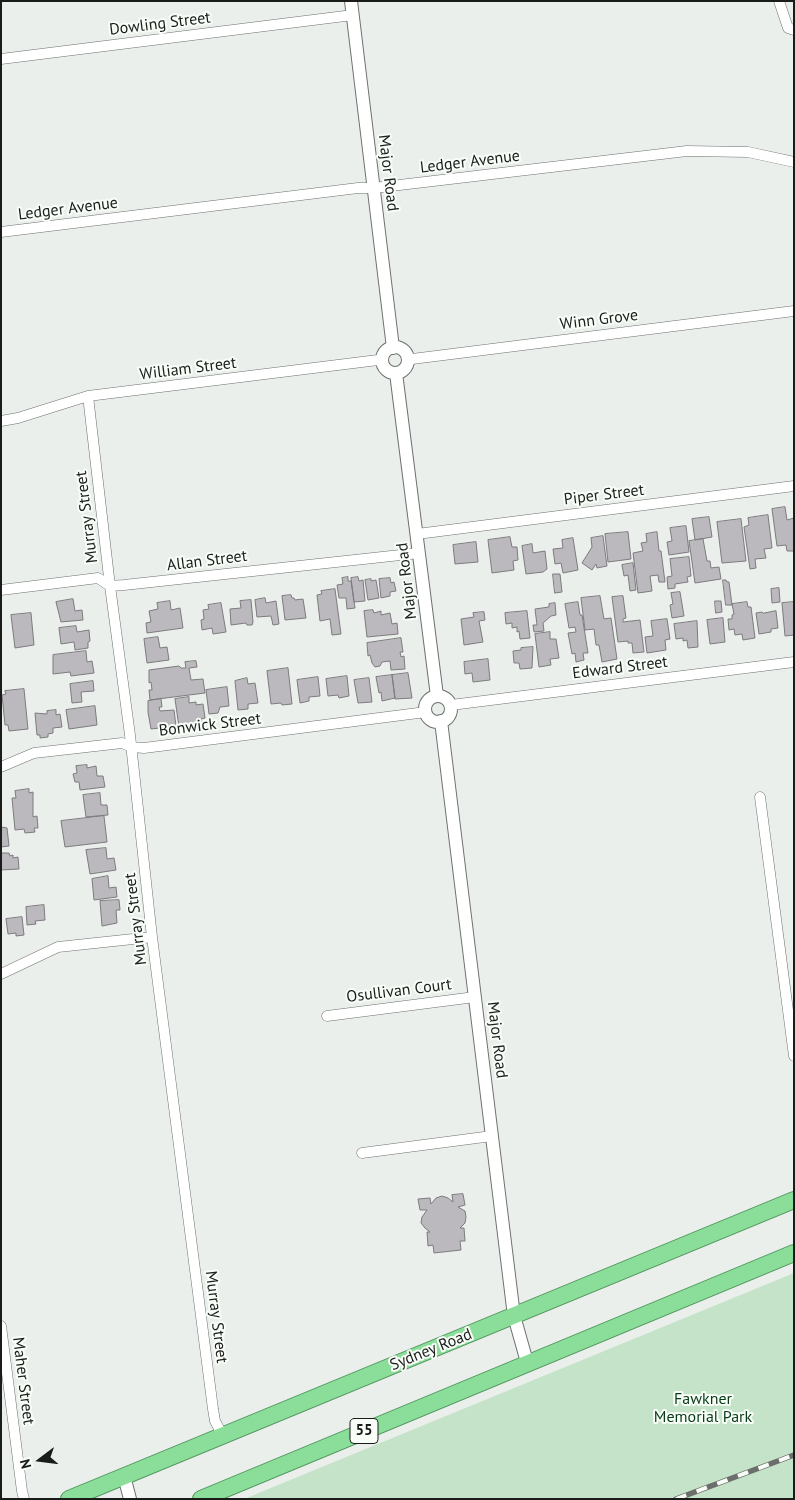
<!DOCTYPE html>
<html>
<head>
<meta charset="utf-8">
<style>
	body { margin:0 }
	#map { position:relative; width:795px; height:1500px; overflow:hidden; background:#ebefeb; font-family:"PT Sans",sans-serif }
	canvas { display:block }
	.frame { position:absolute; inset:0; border:2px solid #1a1c1a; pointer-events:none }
	.north { position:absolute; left:15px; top:1435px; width:50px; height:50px; -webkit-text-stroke:4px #f8fdf8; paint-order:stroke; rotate:255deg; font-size:14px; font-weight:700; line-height:20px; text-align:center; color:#1a1c1a }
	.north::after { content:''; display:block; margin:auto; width:18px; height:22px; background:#1a1c1a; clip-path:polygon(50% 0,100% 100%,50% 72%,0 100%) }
</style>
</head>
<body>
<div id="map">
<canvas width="795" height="1500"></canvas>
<div class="frame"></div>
<div class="north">N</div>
</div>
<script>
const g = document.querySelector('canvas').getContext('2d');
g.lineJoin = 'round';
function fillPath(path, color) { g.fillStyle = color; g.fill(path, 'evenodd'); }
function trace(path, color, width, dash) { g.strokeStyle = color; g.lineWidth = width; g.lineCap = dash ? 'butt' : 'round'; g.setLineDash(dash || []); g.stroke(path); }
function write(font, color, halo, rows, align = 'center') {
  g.font = font + ' "PT Sans",sans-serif'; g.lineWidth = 4; g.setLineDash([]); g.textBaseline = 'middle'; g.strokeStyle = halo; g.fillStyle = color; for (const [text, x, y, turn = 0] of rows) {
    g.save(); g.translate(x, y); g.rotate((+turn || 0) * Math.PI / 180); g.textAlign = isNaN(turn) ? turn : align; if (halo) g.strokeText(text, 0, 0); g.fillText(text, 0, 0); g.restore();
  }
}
const green = new Path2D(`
	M794,1273V1499H244Z`);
const building = new Path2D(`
	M785,507L787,520L794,518V551H787L786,545L777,546L772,509Z
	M768,515L772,548L764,549L766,558L755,559L756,568L750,569L744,527L749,525L748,518Z
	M709,517L712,537L695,540L692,519Z
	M741,519L746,561L722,563L717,522Z
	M686,526L689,552L669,555L667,542L672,541L670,528Z
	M628,532L631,559L608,562L605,534Z
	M657,532L659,551H661L665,582H659L658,575L650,576L652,591L638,593L633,553L643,551L641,543L647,542L646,534Z
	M603,536L607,566L597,568L596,564L592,570L582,563L592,547L591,538Z
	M510,537L512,547H517L518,560L513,561L514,570L492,573L488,540Z
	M573,538L578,570L563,573L561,563L555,564L553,549L563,548L562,540Z
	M703,539L707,561H710L711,568L719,567L721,579L695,583L689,541Z
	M476,542L478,562L455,564L453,545Z
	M532,544L533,553L545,551L547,569L543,572L526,574L522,546Z
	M689,557L691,576L687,577L688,582L675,584V588L668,589L667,577L672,576L670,559Z
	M633,563L636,590L630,591L628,575L624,576L622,565Z
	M553,574H560L562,592L555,593Z
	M348,577V581H351L355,608L347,609L346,598H339L337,585L343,584L342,578Z
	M358,577L359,581L363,580L365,601L354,602L351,578Z
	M390,578L391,583L394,582L396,591L390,592V596L381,598L379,579Z
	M371,579V581L376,580L379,598L368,600L365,580Z
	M723,580H726L727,582H729L732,605H726Z
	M779,588L780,602L772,603L771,589Z
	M335,589L341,634L332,635L330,619L320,621L317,595L322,594L321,591Z
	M680,592L684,616L672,618L670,605L673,604L671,593Z
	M291,595L292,598H294L295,600L303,599L306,618L285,620L282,596Z
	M600,596L604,619L611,618L617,659L602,662L599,645H596L594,629L585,630L581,598Z
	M623,596L626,618L623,619V622L640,620L644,652L633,653L632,643H628V641L618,642L612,597Z
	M265,598L266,603L276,601L279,624L273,625L271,616L257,617L255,600Z
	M73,599L75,611L82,610L83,620L61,622L56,602Z
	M251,600L253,622L252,625H247L246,623L231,625L230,609L241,608L240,601Z
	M170,601L171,610L180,608L183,628L147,633L146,623L151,622L149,611L158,609L157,603Z
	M715,601H721L722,612L716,613Z
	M578,602L580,615H582L588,653H583L584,660L576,662L575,653L572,654L568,633L576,632L575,627L569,628L565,604Z
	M747,602L748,607H751L755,638L743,640L742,634L735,635L734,629L729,630L728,619H732V615L734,614L732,604Z
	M794,602V635L785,636L782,603Z
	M221,603L226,632L213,634L212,628L202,630L201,620L204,619L203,610L209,609L208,605Z
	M555,603L556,615L551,616L543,623L544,631L534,632L533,625H537L535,609L549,607V604Z
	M373,610L374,613L381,611V615L390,613L392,624L397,623L398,634L367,637L364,611Z
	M527,611L530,638L520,639L519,631L517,632V627L512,628V623L506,624L505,613Z
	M776,611L778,628L771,629V632L759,634L756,613L762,612L763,613Z
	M484,612L485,620L479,621L483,642L464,645L461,619L474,617L473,613Z
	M31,613L34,645L15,648L11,615Z
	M723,618L725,642L710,644L707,620Z
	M667,619L670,639L665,640L666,650L647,653L645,637L653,636L651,621Z
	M697,621L698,647L688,648L687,640L683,641V638L676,639L674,624Z
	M76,626L77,632L89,630L90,641L88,642V648L75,650L74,642L61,644L59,628Z
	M550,632V639H556L559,658L550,659L551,665L539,667L535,634Z
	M158,637L160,648L167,647L169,660L147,663L144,639Z
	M401,638L403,652H400L401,657L404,656L405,669L391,670L390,661L382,662L380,666L375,667L372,663L370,655L368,656L367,643Z
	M533,647L532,668L520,669L519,663H514L513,651L521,650V648Z
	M86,651L87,662L92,661L94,673L71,676L70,672L53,674V655Z
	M488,659L490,680L473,682L472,673L465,674L464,662Z
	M196,661L197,667L189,668L191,680L203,679L205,693L150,700L149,690H152L151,682L149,683V670L179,666L181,668H186L185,662Z
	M288,668L292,704L282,705L281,703L271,704L267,671Z
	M408,673L412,698L395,699L392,675Z
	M392,675L395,698L382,701L381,692L379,693L376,677Z
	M347,676L349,696L339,698L338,695L328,696L326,679Z
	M318,677L320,696L309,697V701L300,703L297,680Z
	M247,678L248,684L255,683L258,703L248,704V709L238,710L235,681Z
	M369,678L372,702L358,703L354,680Z
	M93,681L94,691L81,692L82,702L72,703L70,684Z
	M227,687L229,706L220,707L218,713L209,714L206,690Z
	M24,689L28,729L9,731L8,725H5L2,695L6,694L5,691Z
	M189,697V703L196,702V705L203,704L205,718L201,719V724L179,727L175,699Z
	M161,699L162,707H159L160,711L174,710L176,726L151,729L148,712V701Z
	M95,706L97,725L69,729L66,710Z
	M56,710V715L60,714L62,727L53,728V733L48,734V737L40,738V735H37L35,713L47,714V711Z
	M87,765V768L96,766L97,776H103L105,787L80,790L79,782H75L73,774L77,773L76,766Z
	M29,789V793L33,792V817L37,816L38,828H34L35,832L25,833L24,829L15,830L12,798H16L15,791Z
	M100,793L101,805H107L108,815L86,817L83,795Z
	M104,816L107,842L65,847L61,821Z
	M1,827L7,828L9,846L1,847Z
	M106,848L107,859L114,858L116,870L90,874L86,850Z
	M1,853H9L10,856L13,855V858L18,857L19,869L1,870Z
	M108,876L109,888L116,887L117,897L94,900L92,879Z
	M119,900L120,910H116L117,923L102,926L100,901Z
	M44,905L45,920L35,921L36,924L27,925L26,907Z
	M22,917L24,935L16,936V933L8,934L6,919Z
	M463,1194L465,1205L458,1207L465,1211L466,1217L465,1223L460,1228H464L465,1241H460L461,1250L434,1253L433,1245L428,1246L427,1232H430L425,1228L421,1223L422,1217L427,1210H420L418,1199L430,1198L431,1204L436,1198L442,1196L448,1198L453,1202L452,1195Z`);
const minor = new Path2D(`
	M779,1L788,28L794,30
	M1,59L353,15
	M1,232L358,188H374L687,151L748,152L794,162
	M407,361L412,359L794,311
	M88,396L110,586L130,735L152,937L213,1409L215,1421L223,1436
	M1,421L18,418L88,396L378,360L382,361
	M417,534L794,486
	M1,590L98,578L110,586L124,585L419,553
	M451,705L794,662
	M1,767L34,753L122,743L132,747L144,748L426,712
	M760,797L794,1056
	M1,974L58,947L152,937
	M327,1016L475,997
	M362,1153L492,1136
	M1,1326L22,1491L24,1499`);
const tertiary = new Path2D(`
	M351,1L393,348
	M382 360a13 13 0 1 1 26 0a13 13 0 1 1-26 0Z
	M396,373L437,696
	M425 709a13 13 0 1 1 26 0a13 13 0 1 1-26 0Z
	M441,721L514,1316L527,1362
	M124,1476L130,1499`);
const trunk = new Path2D(`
	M69,1499L794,1200
	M201,1499L794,1253`);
const rail = new Path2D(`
	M676,1499L794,1455`);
const shields = [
	[364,1431,28]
];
const shieldNames = [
	["55",364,1431]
];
const streetNames = [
	["Dowling Street",160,24,-7],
	["Ledger Avenue",470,162,-7],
	["Major Road",388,173,83],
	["Ledger Avenue",68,209,-7],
	["Winn Grove",599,320,-7],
	["William Street",188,369,-7],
	["Piper Street",604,495,-7],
	["Murray Street",87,517,-97],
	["Allan Street",207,561,-7],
	["Major Road",407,581,-97],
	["Edward Street",620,668,-7],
	["Bonwick Street",210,725,-7],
	["Murray Street",136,919,-97],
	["Osullivan Court",399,991,-7],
	["Major Road",497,1040,83],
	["Murray Street",216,1317,83],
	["Sydney Road",431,1350,-22],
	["Maher Street",23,1381,83]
];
const parkNames = [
	["Fawkner",703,1399],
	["Memorial Park",703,1417]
];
fillPath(green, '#c4e3c8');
fillPath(building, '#bcb9be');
trace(building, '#7c7a7e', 1);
trace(minor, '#6d716d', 11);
trace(tertiary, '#6d716d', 14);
trace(trunk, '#50945d', 18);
trace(minor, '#fff', 10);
trace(tertiary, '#fff', 12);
trace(trunk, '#8ade9a', 16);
trace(rail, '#6c6e6c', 5.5);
trace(rail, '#f8fdf8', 4, [11]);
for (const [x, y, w] of shields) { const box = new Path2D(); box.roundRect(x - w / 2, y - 12.5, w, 25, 4); g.fillStyle = '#f8fdf8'; g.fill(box); trace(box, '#1a1c1a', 1); }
write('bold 15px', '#1a1c1a', null, shieldNames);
write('16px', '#1a1c1a', '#f8fdf8', streetNames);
write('16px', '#083b17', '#f8fdf8', parkNames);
</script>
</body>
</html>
